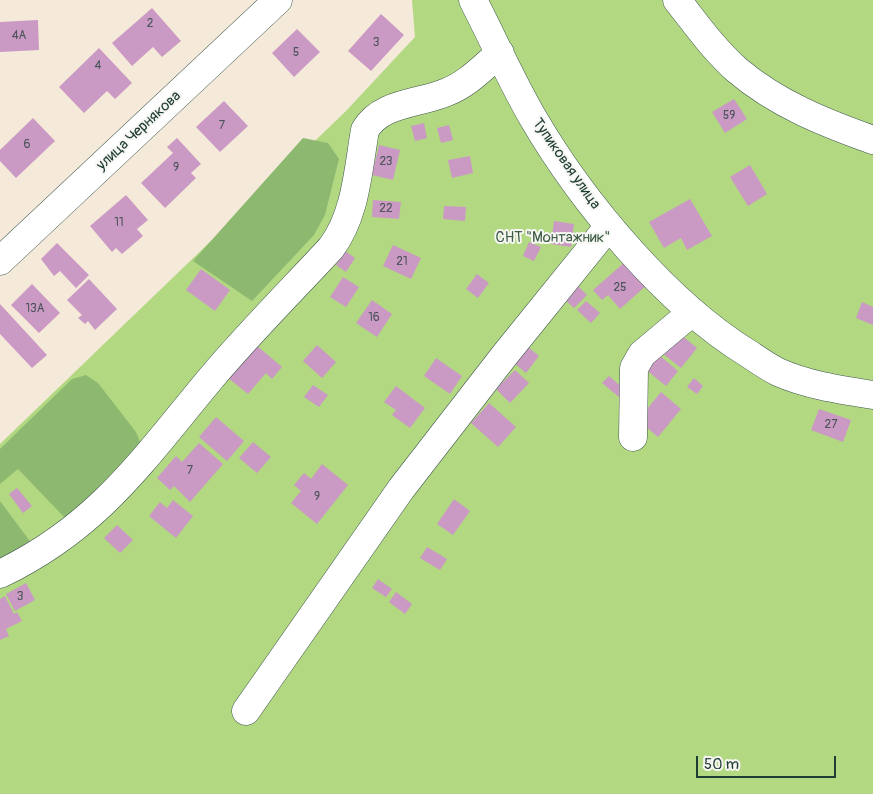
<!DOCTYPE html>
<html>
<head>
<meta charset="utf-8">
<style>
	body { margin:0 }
	#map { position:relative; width:873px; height:794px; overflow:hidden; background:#f5e9d9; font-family:Pangolin,sans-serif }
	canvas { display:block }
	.scale { position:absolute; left:696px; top:756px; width:140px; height:22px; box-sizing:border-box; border:2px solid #1f3d34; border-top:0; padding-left:6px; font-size:15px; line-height:18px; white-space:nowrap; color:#1f3d34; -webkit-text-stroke:4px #f6f6f2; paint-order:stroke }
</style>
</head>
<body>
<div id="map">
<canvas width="873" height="794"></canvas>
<div class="scale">50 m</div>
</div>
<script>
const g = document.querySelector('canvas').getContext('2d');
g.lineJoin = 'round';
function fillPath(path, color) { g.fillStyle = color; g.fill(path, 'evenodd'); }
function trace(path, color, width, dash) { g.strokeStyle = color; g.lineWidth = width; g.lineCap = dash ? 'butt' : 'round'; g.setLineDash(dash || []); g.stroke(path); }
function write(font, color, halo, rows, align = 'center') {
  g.font = font + ' Pangolin,sans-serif'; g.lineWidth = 4; g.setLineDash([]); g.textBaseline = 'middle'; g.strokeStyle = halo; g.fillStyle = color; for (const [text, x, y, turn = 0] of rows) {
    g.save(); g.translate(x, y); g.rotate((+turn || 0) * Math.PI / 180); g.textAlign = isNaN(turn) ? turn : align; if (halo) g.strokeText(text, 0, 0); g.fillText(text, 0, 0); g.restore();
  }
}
const green = new Path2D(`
	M412,0H873V794H0V444L346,111L415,37Z`);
const forest = new Path2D(`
	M303,138L328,143L339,159L325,215L314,235L252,301L193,261Z
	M86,375L98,383L136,432L141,444V455L66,519L18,469L0,484V449L72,379Z
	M0,501L32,544L0,559Z`);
const building = new Path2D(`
	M152,8L181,41L162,57L153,47L132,66L112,43Z
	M381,14L404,35L371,71L348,51Z
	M38,20L39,50L0,52V22Z
	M297,29L320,52L294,77L272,53Z
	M99,48L132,83L115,99L107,91L84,113L59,87Z
	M734,99L747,119L725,133L712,112Z
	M224,101L248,126L220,152L196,127Z
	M33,118L55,141L16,178L0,161V150Z
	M424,123L427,138L415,141L411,126Z
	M449,125L453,140L441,143L437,128Z
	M177,138L201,164L191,173L196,178L165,208L141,183L173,153L167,147Z
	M379,145L400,150L393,180L372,175Z
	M470,156L473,173L452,178L448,160Z
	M750,165L767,194L748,206L730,177Z
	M126,195L148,220L137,229L143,236L122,254L116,248L112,252L90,226Z
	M690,199L712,236L687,250L681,238L664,248L649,222Z
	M373,200L401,202L399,219L372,217Z
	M444,206L466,207L465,221L443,219Z
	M554,221L574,224L571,247L551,244Z
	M529,242L541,247L534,261L523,256Z
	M57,243L89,275L76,288L60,271L54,276L41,259Z
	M393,245L421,258L411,279L383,266Z
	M345,251L355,258L346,272L336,265Z
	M626,261L647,285L620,309L608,295L602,300L593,290Z
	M201,269L230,290L215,311L186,290Z
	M477,274L489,283L478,298L466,289Z
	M343,277L359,287L346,307L330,297Z
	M89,279L117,309L95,330L88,321L85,324L78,318L82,315L67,300Z
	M32,284L60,313L39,333L11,305Z
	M576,284L587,295L574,308L563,298Z
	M372,300L392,314L377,337L356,323Z
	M586,301L600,313L591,323L577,310Z
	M862,302L873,307V325L856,318Z
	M0,304L47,355L32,368L0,334Z
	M680,334L697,348L681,368L663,354Z
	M256,345L282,367L272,379L266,373L248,394L228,378Z
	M317,345L336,362L322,378L303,361Z
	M528,347L539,356L526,373L514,363Z
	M658,354L678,371L666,386L645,369Z
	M436,358L462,376L450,394L424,376Z
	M515,370L529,383L510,403L496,389Z
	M609,376L625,390L619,397L602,383Z
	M694,378L703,386L697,394L687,387Z
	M313,385L328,395L319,407L304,397Z
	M396,386L425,408L410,428L392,415L396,410L384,402Z
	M661,392L681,409L658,437L638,420Z
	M489,403L516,427L498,447L471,423Z
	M819,409L851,420L843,442L811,430Z
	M216,417L244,441L227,461L199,437Z
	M253,442L271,457L257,473L239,458Z
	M199,443L223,464L190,502L174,486L170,490L157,478L176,456L182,462Z
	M322,464L348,485L317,524L291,503L301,491L294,485L304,473L311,479Z
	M17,488L32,506L23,513L9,494Z
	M454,499L470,511L453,535L437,524Z
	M173,500L193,516L176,538L149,516L160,502L167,508Z
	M117,525L133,540L120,553L104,538Z
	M427,547L447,559L440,570L420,558Z
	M378,579L392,589L386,597L372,588Z
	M26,583L35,600L15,611L6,594Z
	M396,592L412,604L405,614L389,602Z
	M5,596L14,614L17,612L22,621L6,629L9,636L0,640V599Z`);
const minor = new Path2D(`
	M473,0C493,39 511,80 533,118C582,202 666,303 749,354C758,360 768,367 778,372C807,385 841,390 873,395
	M677,0C696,24 714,50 737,70C777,104 825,123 873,140
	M0,261L278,0
	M633,437L634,368L642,354L691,313
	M0,574C100,526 144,458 212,377C250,332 291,291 331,248C356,215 358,170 365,130C381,102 420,104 447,92C468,84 483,67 500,53
	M246,711L401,489L504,356L609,226`);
const numberNames = [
	["2",150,24],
	["4А",19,36],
	["3",376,43],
	["5",296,53],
	["4",98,66],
	["59",729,116],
	["7",222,126],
	["6",27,145],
	["23",386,162],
	["9",176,168],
	["22",386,209],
	["11",119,223],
	["21",402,262],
	["25",620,288],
	["13А",35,309],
	["16",374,318],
	["27",831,425],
	["7",190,471],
	["9",317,497],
	["3",20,597]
];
const streetNames = [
	["улица Чернякова",139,131,-43],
	["Тупиковая улица",566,164,55]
];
const parkNames = [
	["СНТ \"Монтажник\"",553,238]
];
fillPath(green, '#b2d882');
fillPath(forest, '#8db870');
fillPath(building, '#cb9ac4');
trace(minor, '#3f574d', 29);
trace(minor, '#fff', 28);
write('12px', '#4a5458', null, numberNames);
write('15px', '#1f3d34', '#f6f6f2', streetNames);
write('15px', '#3c5c44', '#f6f6f2', parkNames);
</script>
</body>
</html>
